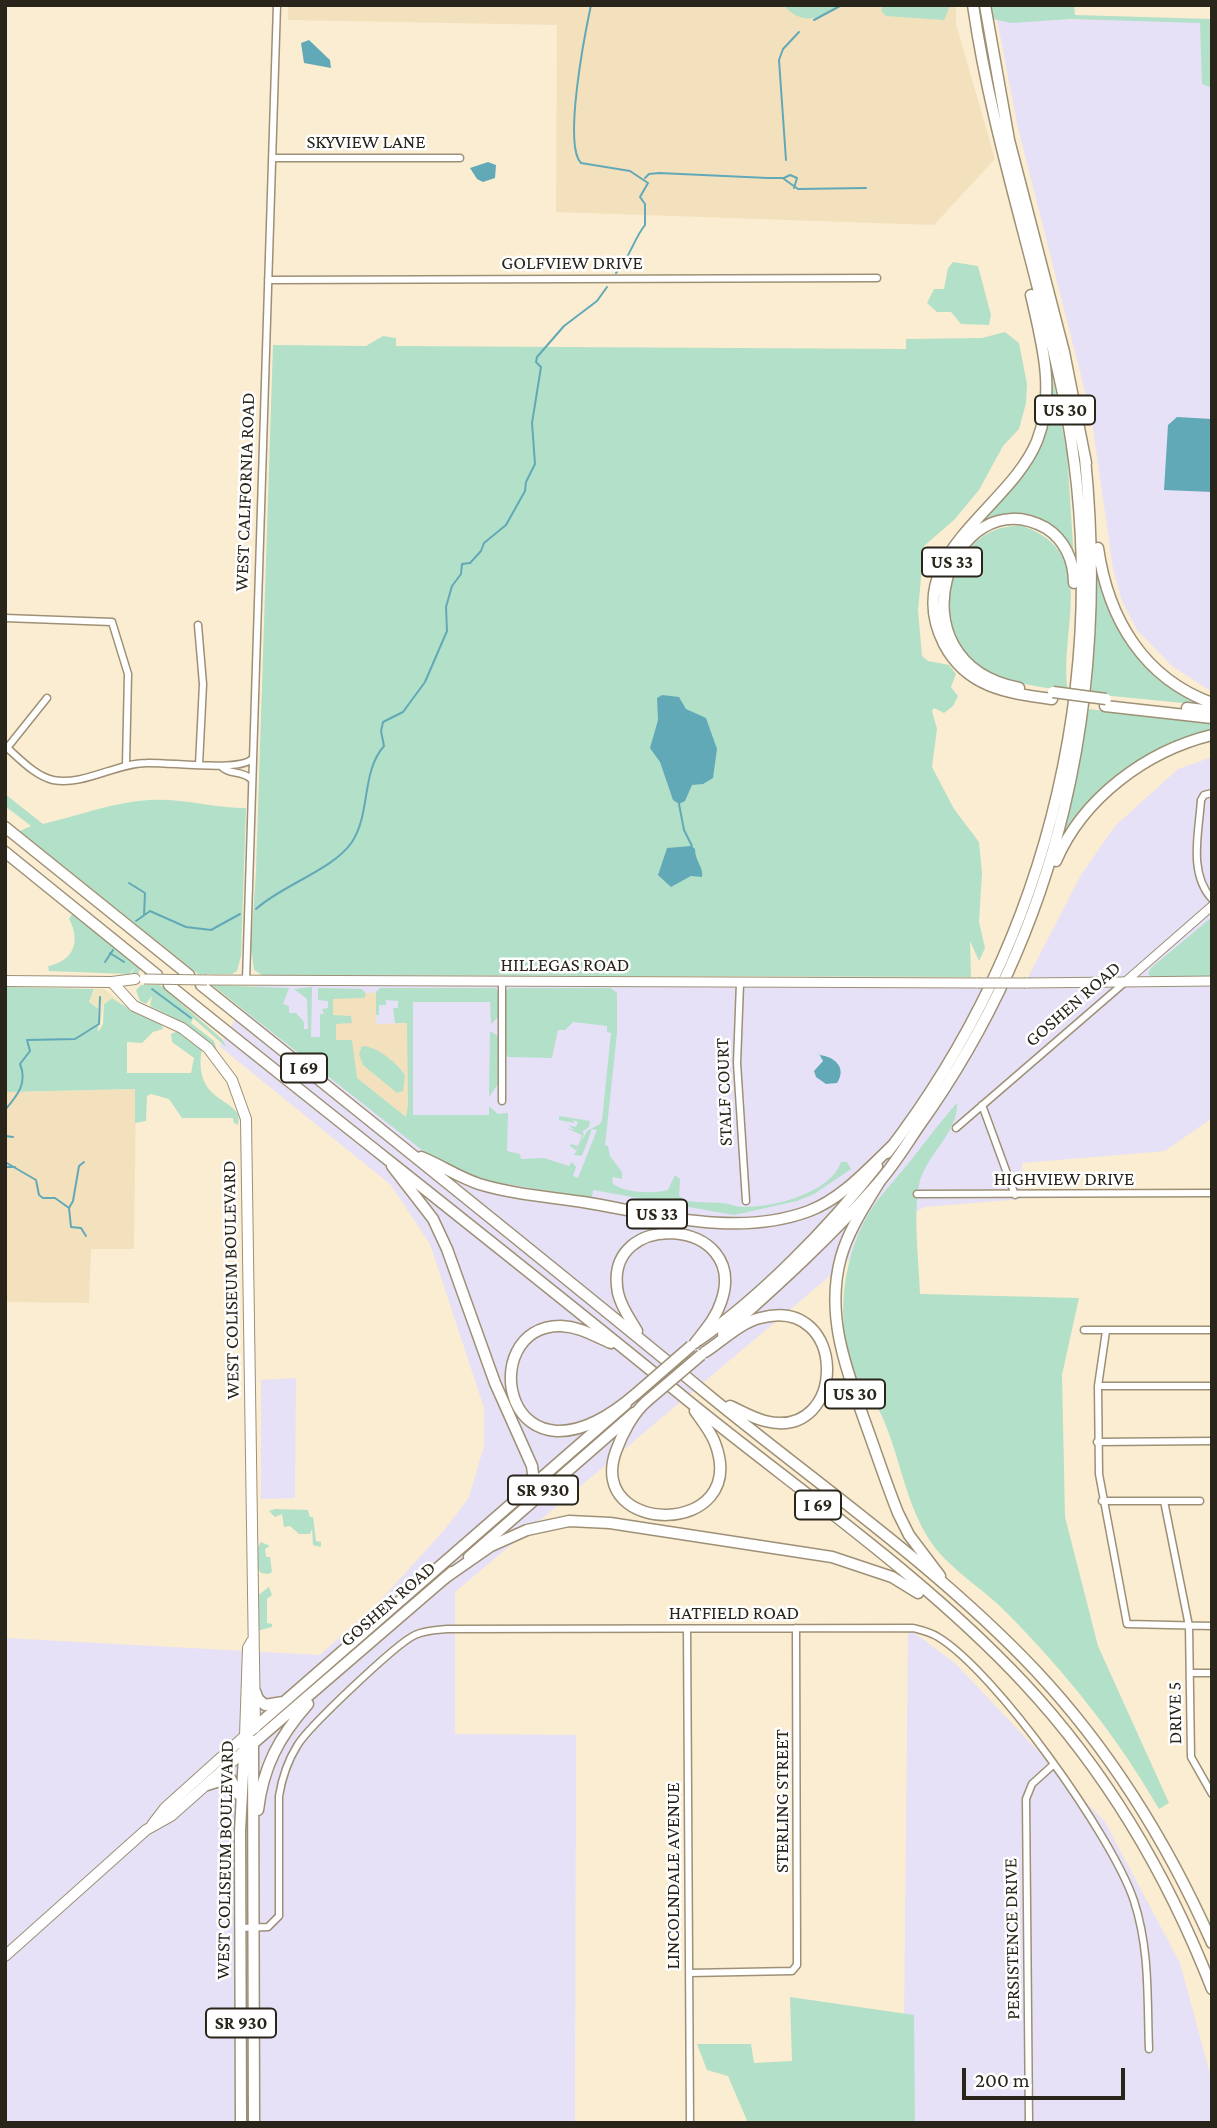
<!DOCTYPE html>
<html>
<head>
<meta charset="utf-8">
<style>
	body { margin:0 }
	#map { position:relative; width:1217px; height:2128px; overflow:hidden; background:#fbedd1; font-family:"Crimson Pro",serif }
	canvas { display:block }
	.frame { position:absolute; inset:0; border:7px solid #2a251b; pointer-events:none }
	.scale { position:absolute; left:962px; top:2068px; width:163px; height:32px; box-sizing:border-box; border:4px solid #2a251b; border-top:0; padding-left:9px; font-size:21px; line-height:24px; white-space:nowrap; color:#2a251b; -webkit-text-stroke:5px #fff; paint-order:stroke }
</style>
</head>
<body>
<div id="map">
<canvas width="1217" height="2128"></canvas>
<div class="frame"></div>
<div class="scale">200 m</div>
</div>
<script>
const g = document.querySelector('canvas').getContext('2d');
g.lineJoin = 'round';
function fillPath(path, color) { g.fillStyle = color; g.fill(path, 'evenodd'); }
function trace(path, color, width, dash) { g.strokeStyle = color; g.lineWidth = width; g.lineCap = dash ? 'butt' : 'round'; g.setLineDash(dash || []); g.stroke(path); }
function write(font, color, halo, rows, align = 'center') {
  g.font = font + ' "Crimson Pro",serif'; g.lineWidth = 5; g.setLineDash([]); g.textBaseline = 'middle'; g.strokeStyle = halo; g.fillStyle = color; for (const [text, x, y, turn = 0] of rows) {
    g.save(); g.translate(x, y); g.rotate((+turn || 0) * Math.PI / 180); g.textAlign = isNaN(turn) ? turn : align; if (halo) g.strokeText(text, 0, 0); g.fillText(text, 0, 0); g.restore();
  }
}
const commercial = new Path2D(`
	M997,19L1212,20V692L1172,666L1137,630L1122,601L1113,568L1091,415L1018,128Z
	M1212,757V1118L1165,1151L1022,1163L1021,1199L924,1207L869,1243L455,1592V1734L576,1735L575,2123H5V1638L320,1655L378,1603L446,1528L469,1497L484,1446V1408L430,1244L391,1185L219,1046L262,975L1027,979L1081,875L1115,826L1178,769Z
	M296,1378L295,1498L261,1499V1380Z
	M908,1628L956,1664L1105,1822L1180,1963L1212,2081V2123H903Z`);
const built = new Path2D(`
	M288,5H956V24L995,159L934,225L556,212L557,25L288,20Z
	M333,992L376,993V1024L407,1023L413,1002V1115L417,1137L350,1079L333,1043Z
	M136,1089L134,1249H91L89,1303L5,1302V1092Z`);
const green = new Path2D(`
	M783,5H839C820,20 803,26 783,5Z
	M883,5H950V6L944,20L886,16L881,11Z
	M991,5H1074L1075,15L1212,19V88L1202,84L1200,23L1070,19L1011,23L993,19Z
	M953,262L978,266L991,315L989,325L961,324L951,312H937L927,303L934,289H944L948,268Z
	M1005,332L1019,343L1027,384L1026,403L1019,429L1003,446L979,490L954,520L924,546L918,610L922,656L928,661L949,665L956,674L951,687L958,696L953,706L944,713L934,708L932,711L937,729L932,767L954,809L979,842L982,873L979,922L985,948L979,961L970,941L971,977L262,975L254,970L251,947L256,871L273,345L366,346L383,336L396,338V346L906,349V339L982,338Z
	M1048,352L1067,453L1074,560C1061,513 1013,506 975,529C1028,473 1062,433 1048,352Z
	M1022,526C1101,552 1058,630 1068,691C1040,687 1005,683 981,667C923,628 949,522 1022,526Z
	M1097,571L1125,638L1204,705L1091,694Z
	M1089,709L1212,724V733L1147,759L1068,834L1065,833Z
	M5,794L43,824C77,816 114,802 149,800C182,798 214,808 246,808L241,956L237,971L232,974H198L20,831L31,826L5,806Z
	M72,914L143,971L140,969L138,975L131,974L135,967L129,974L49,971L48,966C74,961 81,941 69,919Z
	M1212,917V979L1153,978L1148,974L1151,968Z
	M141,985H160L222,1039L226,1047L193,1018L191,1023L214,1041L218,1054L178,1020L150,1006L152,996L146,1004L140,1001L136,990Z
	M212,985L289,988L283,1004L289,1006V1013H296L304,1022V1029H308L307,999L294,989L312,987L311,1037H320V1014H324L322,1009L328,1008V1001L318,1000V988L362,989L366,994L364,998L333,999V1015L351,1016L352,1023L336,1024V1040H352L357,1078L406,1117L408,1106L407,1023H395L393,1008H398V1001L386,1000V1005H379V1015H376V992L380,988H496L498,992V1017L491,1024L490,1002H413V1115H489V1106L498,1114L508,1113L507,1151L520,1154L521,1159L544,1158L569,1166L572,1162L576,1167L573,1176L578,1178L597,1130L592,1129L582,1156L574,1155L587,1131L600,1124L602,1120L611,1033L607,1032V1026L573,1022L565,1030H558L552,1058L508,1057L505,1051L506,991L509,988H611L617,993V1033L605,1145L608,1146L610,1156L622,1172V1179L612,1177L613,1184C626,1193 653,1194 668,1190L675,1175L680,1179L679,1196L684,1200C696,1203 708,1202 721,1203C729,1203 735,1207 742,1207C772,1208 831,1193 841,1162H847L851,1169L814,1194L797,1201L734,1215L593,1190L592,1198L482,1180L432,1158Z
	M5,987L94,989L89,1002L99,1009L98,1032L103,1024L104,1004L112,998L139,1015L161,1023L163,1029L153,1032L142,1043L127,1042V1073H191L194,1058L172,1042L171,1034L178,1031L202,1048C191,1108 246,1096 238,1125L234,1123L233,1118H182L169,1099L151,1094L147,1096L146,1121L135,1123V1089L5,1092Z
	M490,1031L498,1036L499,1083L489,1097Z
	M362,1046C377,1046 397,1063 405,1075L403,1091L397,1093L363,1065L359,1054Z
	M957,1103C958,1134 925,1155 919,1185C913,1217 919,1261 920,1294L1079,1298L1062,1375L1065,1517L1098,1646L1169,1803L1159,1809C1117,1736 1066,1673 1007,1613C982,1587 946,1568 927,1536C903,1496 899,1449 878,1408C874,1400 865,1396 861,1388C835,1338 839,1273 863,1224C873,1202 892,1184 907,1165C924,1144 939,1123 957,1103Z
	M559,1116L590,1121L589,1127L582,1132L584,1134L577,1151L570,1146L571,1144L578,1146L582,1135L566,1128L575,1130L568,1125L576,1127L578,1122L573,1120L574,1123L559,1120Z
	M275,1509L308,1510L310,1517H313L316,1541L321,1542V1547L313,1545L312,1529L310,1534H299L290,1526L284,1527L282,1514L275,1517L269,1511Z
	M261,1542L270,1546L265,1549L266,1557H270L272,1572L268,1574L261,1573C254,1565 255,1550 261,1542Z
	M269,1587L272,1595L267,1599V1623L272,1624V1627L257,1631V1596Z
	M790,1997L914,2015L915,2123H748L728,2076L707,2070L697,2044H751L754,2063L792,2061Z`);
const sand = new Path2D(`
	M54,988L104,989L126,1007L164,1024L165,1028C163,1024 123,1007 112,998L104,1004L98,1032L102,1005H99L97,1022L98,1007L89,1002L95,989Z`);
const water = new Path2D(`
	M309,40L330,60L331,68L304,63L301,43Z
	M488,162L496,165L495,178L483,182L477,179L470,168Z
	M1177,417L1212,419V492L1164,490L1168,425Z
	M662,695L679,697L686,709L706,718L717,749L713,778L703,784L692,785L685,801L679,804L673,800L660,762L650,748L658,720L657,698Z
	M691,846L695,849C695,861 704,868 702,877L691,876L671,887L658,875L667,848Z
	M817,1050L820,1055C835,1057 847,1068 837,1083L826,1084L816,1077L814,1071L823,1061Z`);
const stream = new Path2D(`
	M591,5C585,33 563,145 581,163L630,171L648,183L640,197L645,204V225C633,240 630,258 616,273
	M814,20L840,6
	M786,160L779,60L783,49L799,32
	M645,178L649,174L659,173L768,178H784L790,175L797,178L794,188
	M784,179L798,189L866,188
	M679,804L684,830L692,846
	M129,883L145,893L144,915
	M256,909C282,885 333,870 352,842C371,813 361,772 384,746L381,731L383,722L403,712L425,682L447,631L446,607L452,586L461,574L462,564L470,563L481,551L484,543L506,525L525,491L526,482L535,464L532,423L541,367L536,362L537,357L564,326L597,301L607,287
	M136,921L150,911L186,927L211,930L240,914
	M110,953L124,962
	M105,962L113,950
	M152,989L191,1018
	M5,1110C17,1096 28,1083 20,1064L30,1051L27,1040L75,1039L99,1024L100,997
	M5,1136L13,1137
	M5,1162L36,1180L39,1195L43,1198H55L69,1208L73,1201L79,1166L84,1162
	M5,1167H15
	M69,1208L71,1227L81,1228L86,1236`);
const minor = new Path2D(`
	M272,158H460
	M268,280L877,278
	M5,618L112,622L128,674L126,765
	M198,625L203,684L199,765
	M5,746C19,758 35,776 53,780C84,786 116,763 147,763C169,762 239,772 252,759
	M7,748L47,698
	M222,767C229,775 242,770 251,779
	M1212,793L1204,795L1201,800C1199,832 1188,873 1212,899
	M246,980L277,5
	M502,982V1101
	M740,983L737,1063L746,1201
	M982,1105L1015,1195
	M956,1128L1124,983
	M917,1194L1212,1193
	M1084,1330H1212
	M1106,1331L1098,1386L1099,1474L1127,1624L1212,1626
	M1098,1386H1212
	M1097,1442L1212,1441
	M1102,1501H1200
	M1164,1501L1189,1626L1191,1757L1212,1794
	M687,1629L690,2123
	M1190,1673H1212
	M240,1928L268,1927L279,1916V1796C282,1778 287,1762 297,1746C307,1728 397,1643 415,1635C425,1630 436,1630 447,1629L913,1628C921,1630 930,1632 938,1637C995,1671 1113,1837 1134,1901C1150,1950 1147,1999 1149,2049
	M689,1973L792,1971L797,1965L796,1628
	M1029,2123L1026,1799L1032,1784L1053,1765`);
const tertiary = new Path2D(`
	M1125,982L1212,906`);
const secondary = new Path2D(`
	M207,980L978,983
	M1026,983L1212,981`);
const primary = new Path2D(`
	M5,981L112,982L135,979
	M112,982L134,1006L182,1028L208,1048L232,1080L246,1119L255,1728
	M152,1825L165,1808L245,1736L248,1648L252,1641
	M5,1956L146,1830L171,1816L242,1753`);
const trunk = new Path2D(`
	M985,5L1009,140L1064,352L1086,463
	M1031,295C1042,343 1056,392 1037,441C1009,510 899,555 944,644C967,688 1008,693 1052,699
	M1098,548C1108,618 1143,678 1212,703
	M1019,688C885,662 952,476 1046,528C1065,540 1074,561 1074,583
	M1105,706L1212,718
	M1187,708L1212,711
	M1056,861C1083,798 1146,751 1212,735
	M887,1153C1053,937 1117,661 1063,394C1036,263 992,137 973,5
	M723,1334C778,1285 831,1237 879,1182C894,1165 906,1145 919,1126C1061,927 1109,699 1085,458
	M699,1340C763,1295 828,1228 877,1166
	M469,1557L634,1413
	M255,1691L258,1699L265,1705L283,1702
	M253,1741L254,2123
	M242,1753L452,1572
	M207,1785L230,1778L238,1794
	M258,1810C263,1767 279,1737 308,1704
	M241,2123L240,1831L245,1736L626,1404`);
const motorway = new Path2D(`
	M5,827L189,975
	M5,852L157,975
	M169,985C341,1124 515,1259 686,1399C799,1491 924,1576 1024,1683C1107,1772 1168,1876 1212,1989
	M201,985C372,1122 543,1259 712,1398C821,1487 940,1569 1036,1671C1110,1750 1168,1844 1212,1943
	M421,1157C441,1165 458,1177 479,1184C512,1194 549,1197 583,1202C656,1214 737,1238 809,1211C841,1199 867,1170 892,1146
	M392,1166L433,1219L447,1249L495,1383L532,1466L534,1482
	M880,1181C865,1206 849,1229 841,1257C825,1315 846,1368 865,1422C876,1452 886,1483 898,1513L909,1535L940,1576
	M637,1331C630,1319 621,1307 618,1293C601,1207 751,1217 721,1302C716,1318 705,1330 695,1343
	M611,1343C594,1336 581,1327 561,1326C472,1325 504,1508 637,1393
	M705,1352C722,1341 740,1323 760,1318C849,1294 848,1442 765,1421C753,1418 741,1411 730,1406
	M647,1401C633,1413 622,1434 616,1451C585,1537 751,1538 715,1443C711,1432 702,1421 695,1411
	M445,1578L491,1546L527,1530L569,1521L610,1523L832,1557L892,1577L918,1593`);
const secondaryBridge = new Path2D(`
	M144,979L207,980
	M978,983H1026`);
const trunkBridge = new Path2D(`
	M1053,692L1106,699
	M637,1393L691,1346
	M647,1401L701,1355`);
const shields = [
	[1065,410,60],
	[952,562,60],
	[304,1068,46],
	[657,1214,60],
	[855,1394,60],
	[543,1490,70],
	[818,1505,46],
	[241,2023,70]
];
const shieldNames = [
	["US 30",1065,410],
	["US 33",952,562],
	["I 69",304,1068],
	["US 33",657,1214],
	["US 30",855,1394],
	["SR 930",543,1490],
	["I 69",818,1505],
	["SR 930",241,2023]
];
const streetNames = [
	["SKYVIEW LANE",366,142],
	["GOLFVIEW DRIVE",572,263],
	["WEST CALIFORNIA ROAD",245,492,-88],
	["HILLEGAS ROAD",565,965],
	["GOSHEN ROAD",1073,1004,-41],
	["STALF COURT",724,1092,-92],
	["HIGHVIEW DRIVE",1064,1179],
	["WEST COLISEUM BOULEVARD",231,1280,-91],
	["GOSHEN ROAD",388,1604,-41],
	["HATFIELD ROAD",734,1613],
	["DRIVE 5",1175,1713,-91],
	["STERLING STREET",782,1801,-90],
	["WEST COLISEUM BOULEVARD",225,1860,-89],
	["LINCOLNDALE AVENUE",673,1876,-90],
	["PERSISTENCE DRIVE",1012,1939,-91]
];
fillPath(commercial, '#e6e1f7');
fillPath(built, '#f3e1be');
fillPath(green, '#b3e0c8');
fillPath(sand, '#efe5c0');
fillPath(water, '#62a9b8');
trace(stream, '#62a9b8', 2);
trace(minor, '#9e9076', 9);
trace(tertiary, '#9e9076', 10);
trace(secondary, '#9e9076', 11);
trace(primary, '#9e9076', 12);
trace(trunk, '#9e9076', 13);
trace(motorway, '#9e9076', 13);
trace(minor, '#fff', 6);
trace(tertiary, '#fff', 8);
trace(secondary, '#fff', 9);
trace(primary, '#fff', 10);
trace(trunk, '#fff', 10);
trace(motorway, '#fff', 10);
trace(secondaryBridge, '#9e9076', 11, []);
trace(trunkBridge, '#9e9076', 13, []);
trace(secondaryBridge, '#fff', 9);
trace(trunkBridge, '#fff', 10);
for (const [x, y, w] of shields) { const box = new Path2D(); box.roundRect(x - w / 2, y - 14.5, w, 29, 5); g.fillStyle = '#fff'; g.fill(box); trace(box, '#2a251b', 2); }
write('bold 18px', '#2a251b', null, shieldNames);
write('19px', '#2a251b', '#fff', streetNames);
</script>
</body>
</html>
